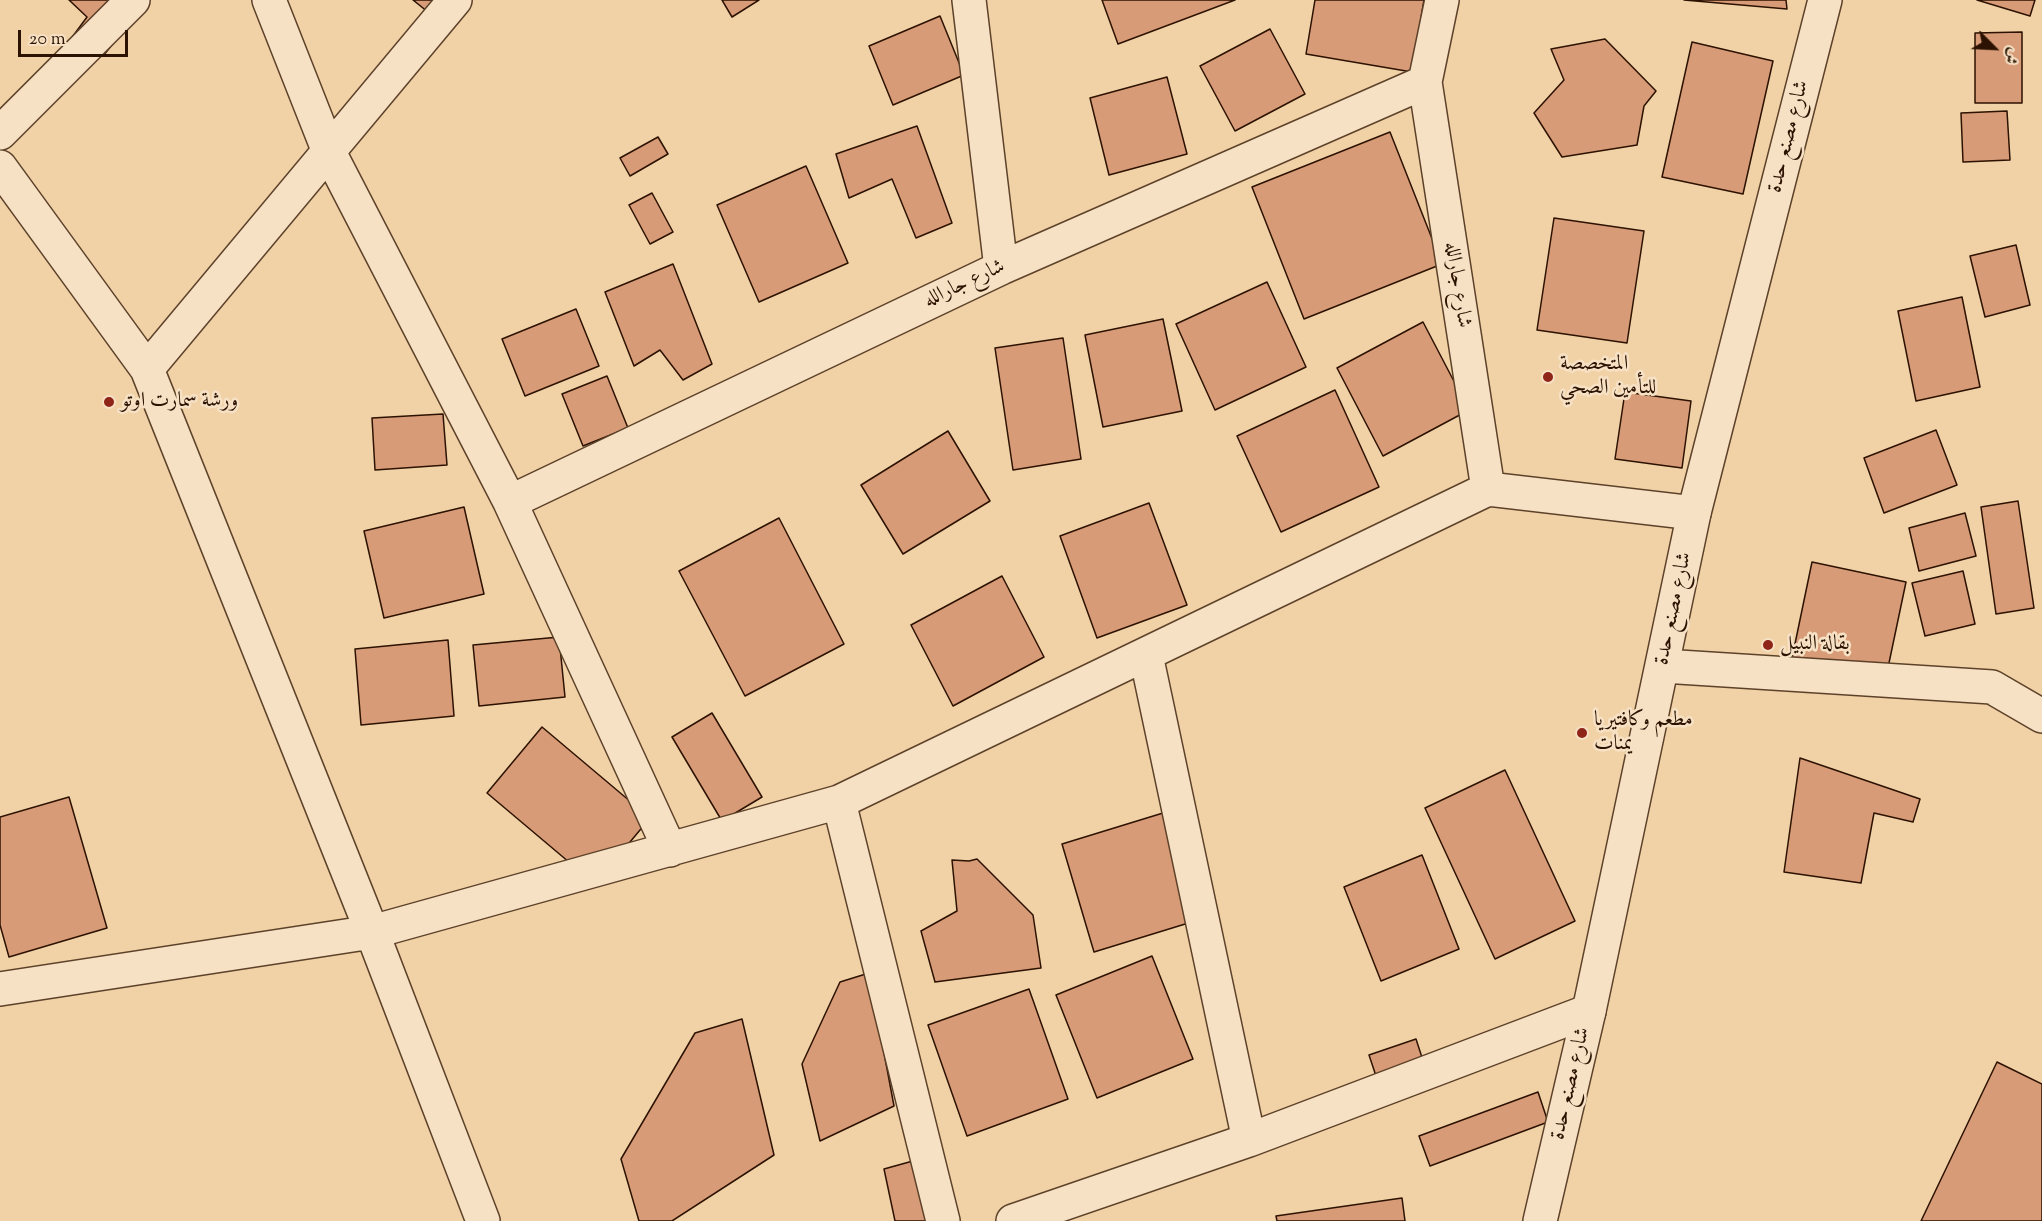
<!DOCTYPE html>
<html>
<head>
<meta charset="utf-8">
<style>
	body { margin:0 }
	#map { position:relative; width:2042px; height:1221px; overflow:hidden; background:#f1d1a6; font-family:"Sorts Mill Goudy",Amiri,serif }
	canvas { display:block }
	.north { position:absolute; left:1964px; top:18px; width:60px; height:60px; -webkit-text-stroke:4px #f6e1c5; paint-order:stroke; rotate:114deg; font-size:16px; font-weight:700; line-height:24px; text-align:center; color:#2c1200 }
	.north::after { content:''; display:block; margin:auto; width:21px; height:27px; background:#2c1200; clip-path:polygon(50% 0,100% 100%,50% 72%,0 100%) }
	.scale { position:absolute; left:18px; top:30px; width:110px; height:27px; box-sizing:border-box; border:3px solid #2c1200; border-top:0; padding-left:8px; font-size:18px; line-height:21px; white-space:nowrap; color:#2c1200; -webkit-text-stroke:4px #f6e1c5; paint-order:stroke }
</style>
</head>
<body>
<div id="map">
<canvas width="2042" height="1221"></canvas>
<div class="north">ش</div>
<div class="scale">20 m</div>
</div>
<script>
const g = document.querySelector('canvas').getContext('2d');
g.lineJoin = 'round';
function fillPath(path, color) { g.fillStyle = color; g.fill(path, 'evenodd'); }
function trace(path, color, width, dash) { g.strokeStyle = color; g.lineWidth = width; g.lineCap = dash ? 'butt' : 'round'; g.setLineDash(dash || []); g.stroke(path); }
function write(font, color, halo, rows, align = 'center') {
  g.font = font + ' "Sorts Mill Goudy",Amiri,serif'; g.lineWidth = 5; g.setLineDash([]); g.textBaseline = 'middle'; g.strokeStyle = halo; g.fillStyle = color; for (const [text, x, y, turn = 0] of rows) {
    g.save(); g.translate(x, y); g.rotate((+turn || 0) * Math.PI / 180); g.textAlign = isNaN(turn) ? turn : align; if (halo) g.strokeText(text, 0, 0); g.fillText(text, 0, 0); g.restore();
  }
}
const building = new Path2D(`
	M69,0H148L103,56L73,36L87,17Z
	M413,0H456L439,21Z
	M722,0H759L732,17Z
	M1102,0H1235L1118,44Z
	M1315,0H1424L1412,72L1306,54Z
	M1684,0H1786L1787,9Z
	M1977,0H2035L2030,16Z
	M940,16L964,75L893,105L869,46Z
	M1270,29L1305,94L1235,131L1200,66Z
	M2022,32V103H1975V33Z
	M1605,39L1656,91L1644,106L1637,145L1562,157L1534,113L1564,80L1551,49Z
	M1692,42L1773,61L1743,194L1662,177Z
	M1167,77L1187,154L1109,175L1090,98Z
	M2007,111L2010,160L1963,162L1961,113Z
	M917,126L952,223L916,238L892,179L849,198L836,154Z
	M1390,132L1442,264L1304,319L1252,187Z
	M658,137L668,154L630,176L620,158Z
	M806,166L848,263L759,302L717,205Z
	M652,193L673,232L650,244L629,205Z
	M1554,218L1644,231L1627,343L1537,330Z
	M2016,245L2030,305L1985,317L1970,256Z
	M673,264L712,364L683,380L660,350L634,366L605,292Z
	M1267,282L1306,367L1215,410L1176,324Z
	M1962,297L1980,387L1916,401L1898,311Z
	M576,309L599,366L525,396L502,339Z
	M1163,319L1182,411L1103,427L1085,335Z
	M1423,322L1469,410L1383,456L1337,368Z
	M1063,338L1081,459L1013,470L995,348Z
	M607,376L628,428L583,446L562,394Z
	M1335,390L1379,487L1281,532L1237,436Z
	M1625,392L1691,401L1682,468L1615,459Z
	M443,414L447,465L375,470L372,418Z
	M1936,430L1957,485L1884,513L1864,458Z
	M948,431L990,501L903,554L861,485Z
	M2018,501L2034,608L1996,614L1981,507Z
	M1149,503L1187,605L1097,638L1060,536Z
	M464,507L484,594L384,618L364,531Z
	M1965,513L1976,556L1919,571L1909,528Z
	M779,518L844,644L745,696L679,571Z
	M1812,562L1906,582L1885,682L1791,663Z
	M1963,571L1975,624L1925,636L1912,583Z
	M1002,576L1044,657L953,706L911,625Z
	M559,637L565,697L479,706L473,645Z
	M448,640L454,716L361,725L355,649Z
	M712,713L762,797L722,821L672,737Z
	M542,727L650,818L595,884L487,793Z
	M1800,758L1920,799L1913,822L1874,813L1861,883L1784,872Z
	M1505,770L1575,921L1495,959L1425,808Z
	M69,797L107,928L9,957L0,925V817Z
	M1163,813L1195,921L1094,952L1062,844Z
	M1422,855L1459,949L1381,981L1344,887Z
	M977,859L1033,915L1041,968L935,982L921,931L957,911L952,860L969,861Z
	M1152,956L1193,1059L1097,1098L1056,995Z
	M869,973L894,1106L820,1141L802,1064L840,982Z
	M1029,989L1068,1099L967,1136L928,1025Z
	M742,1019L774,1155L672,1221H639L621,1159L695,1033Z
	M1416,1039L1428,1076L1381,1091L1369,1055Z
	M1997,1062L2042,1084V1221H1921Z
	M1538,1092L1548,1122L1430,1166L1419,1136Z
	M920,1159L939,1221H895L884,1169Z
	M1402,1198L1405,1221H1277L1276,1216Z`);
const minor = new Path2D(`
	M269,0L329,152L510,502L670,850
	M969,0L1001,268
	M1442,0L1425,82L1488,489
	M0,133L133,0
	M0,167L147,369L372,932L483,1221
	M147,369L455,0
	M510,502L1001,268L1425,82
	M1146,655L1249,1140
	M1663,666L1992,687L2042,716
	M839,802L943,1221
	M0,989L372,932L839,802L1488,489L1694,513
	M1013,1221L1249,1140L1589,1011`);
const tertiary = new Path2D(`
	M1540,1221L1589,1011L1694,513L1825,0`);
const markers = [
	[1548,377,6,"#8f2418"],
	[109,402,6,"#8f2418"],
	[1768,645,6,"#8f2418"],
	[1582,733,6,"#8f2418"]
];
const streetNames = [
	["شارع مصنع حدة",1790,137,-76],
	["شارع جارالله",965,285,-25],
	["شارع جارالله",1456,285,81],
	["شارع مصنع حدة",1675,609,-78],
	["شارع مصنع حدة",1572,1084,-77]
];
const poiNames = [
	["المتخصصة",1560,365],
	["للتأمين الصحي",1560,389],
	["ورشة سمارت اوتو",121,402],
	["بقالة النبيل",1780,645],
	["مطعم وكافتيريا",1594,721],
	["يمنات",1594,745]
];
fillPath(building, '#d89b77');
trace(building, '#2c1200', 1.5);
trace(minor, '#5d422a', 36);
trace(tertiary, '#5d422a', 36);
trace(minor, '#f6e1c5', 33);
trace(tertiary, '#f6e1c5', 33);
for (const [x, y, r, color] of markers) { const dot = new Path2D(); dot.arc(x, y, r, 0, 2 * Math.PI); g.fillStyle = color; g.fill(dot); trace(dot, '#f6e1c5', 2); }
write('21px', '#2c1200', '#f6e1c5', streetNames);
write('21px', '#2c1200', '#f6e1c5', poiNames, 'left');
</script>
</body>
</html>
